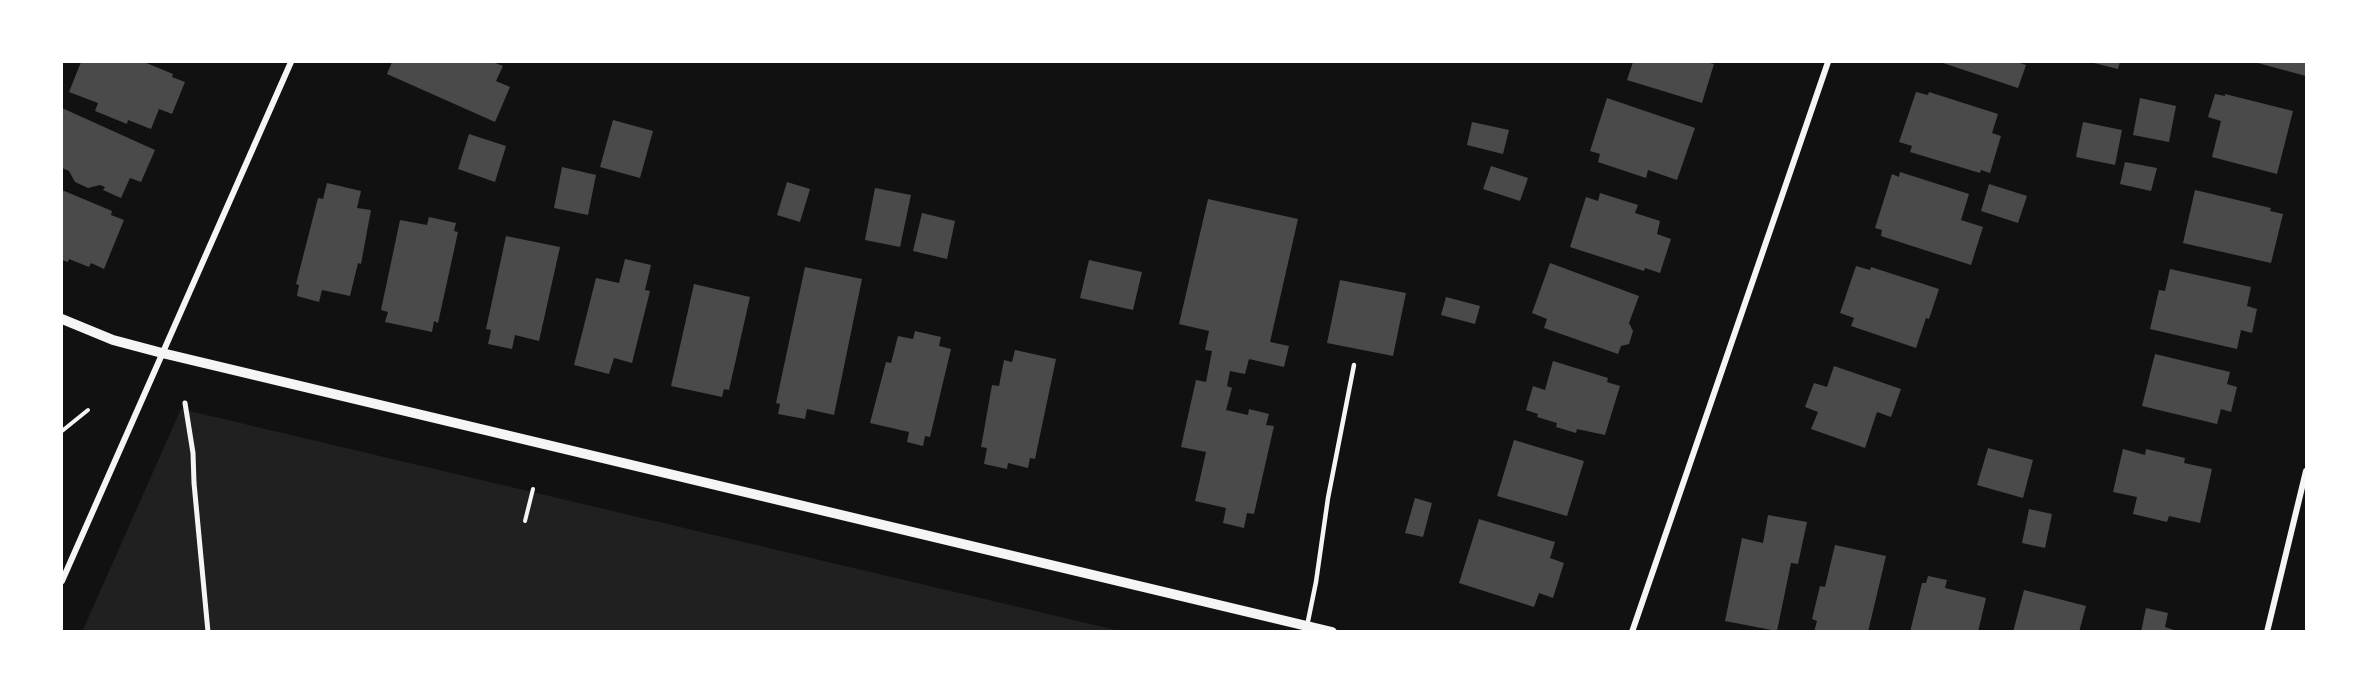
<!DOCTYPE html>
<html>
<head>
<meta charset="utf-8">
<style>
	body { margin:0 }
	#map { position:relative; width:2368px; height:693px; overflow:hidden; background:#111; font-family:Spectral,serif }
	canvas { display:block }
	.frame { position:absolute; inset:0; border:63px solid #fff; pointer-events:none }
</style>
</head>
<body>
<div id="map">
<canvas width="2368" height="693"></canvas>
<div class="frame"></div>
</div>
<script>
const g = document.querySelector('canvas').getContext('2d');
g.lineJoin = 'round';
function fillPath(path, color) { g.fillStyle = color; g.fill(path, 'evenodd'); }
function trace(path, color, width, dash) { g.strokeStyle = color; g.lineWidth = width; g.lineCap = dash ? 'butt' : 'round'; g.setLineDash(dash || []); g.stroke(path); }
const green = new Path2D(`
	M181,409L1120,631L82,632Z`);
const building = new Path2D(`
	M81,62H144L173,74L172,77L185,82L172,114L159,109L151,129L128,120L127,124L95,111L98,103L69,92Z
	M392,62H493L503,66L496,81L510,87L495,122L387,74Z
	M1633,62H1706L1714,64L1702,103L1627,80Z
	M1940,62H2017L2026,65L2018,88Z
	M2090,62H2120L2118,69Z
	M2254,62H2306V76Z
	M1916,92L1928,95L1929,92L1998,114L1992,133L2001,136L1990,173L1981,170L1980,173L1910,152L1912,146L1899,142Z
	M2215,94L2225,96V94L2293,111L2277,174L2212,157L2221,121L2208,117Z
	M1607,98L1695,128L1677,180L1648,170L1646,178L1598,162L1600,154L1590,151Z
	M2140,98L2176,106L2169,142L2133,135Z
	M62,108L155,150L141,182L130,178L121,198L103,190L105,187L100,185L88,188L75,182L69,171L62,168Z
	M613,120L653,131L640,178L600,167Z
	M1472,122L1509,130L1503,154L1467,145Z
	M2083,122L2122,130L2115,165L2076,157Z
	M469,134L506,146L495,182L458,169Z
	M2125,162L2157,168L2151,191L2120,184Z
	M1491,166L1528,178L1520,201L1483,189Z
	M562,167L596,175L588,215L554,208Z
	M1900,172L1969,194L1961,220L1983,227L1971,265L1881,236L1882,230L1875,228L1892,174L1899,177Z
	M787,182L810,189L800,222L777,215Z
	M327,183L361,191L357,208L371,210L361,264L358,263L350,296L322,290L319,302L297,296L299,285L296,284L318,198L323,199Z
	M1989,184L2027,196L2018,223L1981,211Z
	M875,188L911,195L900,247L865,240Z
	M62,190L112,211L111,215L124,220L104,269L91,263L89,267L69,259L68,262L62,260Z
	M2195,190L2271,208L2270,211L2283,214L2271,263L2183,243Z
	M1600,193L1638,205L1635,213L1660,221L1657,234L1671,239L1660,273L1645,268L1644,271L1570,247L1586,197L1598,201Z
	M1208,199L1298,219L1270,342L1289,346L1284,367L1249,359L1245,374L1230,371L1227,386L1232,388L1226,410L1248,415L1249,409L1269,414L1266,425L1274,426L1254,514L1247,513L1244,528L1223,523L1226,508L1195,501L1206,452L1181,447L1196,380L1206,382L1212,351L1205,350L1209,331L1179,324Z
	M922,213L955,221L947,259L913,251Z
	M429,217L456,223L454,231L458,232L438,323L434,321L432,332L385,322L388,312L381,310L400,220L427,225Z
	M506,236L560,247L539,341L515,335L512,349L488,344L491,330L486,329Z
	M625,259L651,265L645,290L650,291L632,363L614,358L609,374L574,365L596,278L619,283Z
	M1089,260L1142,272L1133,310L1080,298Z
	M1550,263L1639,296L1629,323L1633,331L1629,344L1621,346L1618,354L1544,328L1547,319L1532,313Z
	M1856,266L1870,270L1871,267L1939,289L1929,319L1926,318L1916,348L1851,326L1854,318L1840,313Z
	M805,267L862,279L834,415L807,409L805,419L778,414L780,404L776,403Z
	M2170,269L2251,287L2247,306L2257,309L2252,333L2241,330L2237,349L2150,329L2159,290L2165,291Z
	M1340,280L1406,293L1393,356L1327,343Z
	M694,284L750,297L729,390L724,389L722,397L671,386Z
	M1446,297L1480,306L1475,324L1441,315Z
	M915,331L941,337L939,346L951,349L930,437L925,436L923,446L907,442L909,432L870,423L886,362L891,363L898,336L913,339Z
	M1015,350L1056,359L1035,459L1030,458L1028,468L1008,463L1007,469L984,464L987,448L981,447L992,385L999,386L1004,360L1012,362Z
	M2155,354L2230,372L2227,384L2237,387L2231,412L2221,409L2217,424L2142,406Z
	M1553,361L1608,378L1607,382L1620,386L1605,435L1577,429L1576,433L1556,427L1557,423L1537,417L1538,414L1526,410L1533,386L1545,390Z
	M1834,366L1901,389L1891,417L1877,412L1865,448L1811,429L1818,412L1805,407L1814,383L1827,387Z
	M1514,440L1584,461L1567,516L1497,496Z
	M1988,448L2033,460L2023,498L1977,485Z
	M2123,449L2145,455L2146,449L2185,458L2184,463L2212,469L2200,523L2169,516L2167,522L2133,514L2137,497L2113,492Z
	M1415,498L1432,503L1423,537L1405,533Z
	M2029,509L2052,514L2045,548L2022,543Z
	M1768,515L1807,522L1798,564L1791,563L1777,631L1725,621L1742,538L1763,543Z
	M1479,519L1555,542L1550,558L1564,563L1553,598L1539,593L1534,607L1459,583Z
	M1835,545L1886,556L1868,632H1814L1817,621L1812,619L1820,586L1825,587Z
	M1928,576L1947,580L1945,588L1986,598L1978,632H1910L1922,583H1926Z
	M2024,590L2086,606L2079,632H2013Z
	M2146,608L2168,613L2165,627L2180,632H2141Z`);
const path = new Path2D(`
	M62,431L88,410
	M525,521L533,489`);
const service = new Path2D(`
	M1307,626L1316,582L1328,498L1354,365`);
const pedestrian = new Path2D(`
	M185,403L193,453L194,483L208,632`);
const minor = new Path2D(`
	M62,581L291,62
	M1632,632L1828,62
	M2267,632L2306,471`);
const tertiary = new Path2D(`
	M62,319L113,340L162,353L1332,632`);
fillPath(green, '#202020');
fillPath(building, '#4a4a4a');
trace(path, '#f5f5f5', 4);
trace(service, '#f5f5f5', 4.5);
trace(pedestrian, '#f5f5f5', 5);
trace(minor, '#f5f5f5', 6);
trace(tertiary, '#f5f5f5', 10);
</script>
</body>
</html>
